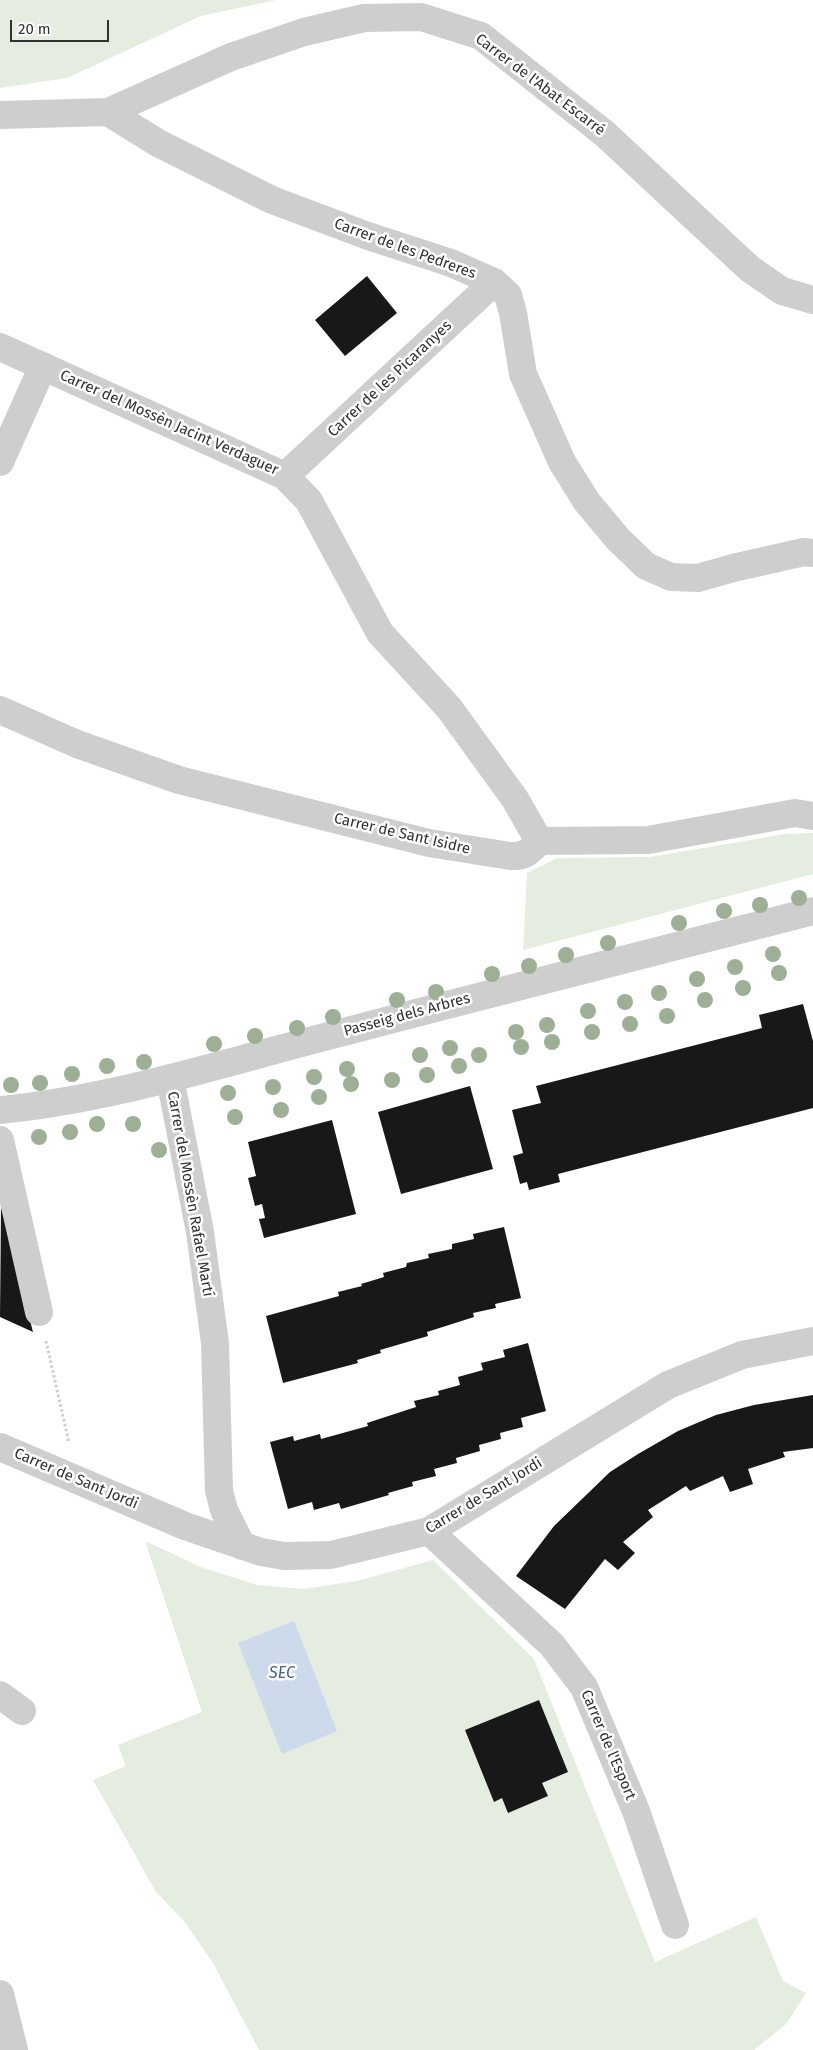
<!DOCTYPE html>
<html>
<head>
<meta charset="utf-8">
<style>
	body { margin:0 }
	#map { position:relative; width:813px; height:2050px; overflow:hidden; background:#fff; font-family:"Fira Sans",sans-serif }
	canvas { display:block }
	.scale { position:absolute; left:10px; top:20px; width:99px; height:22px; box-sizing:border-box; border:2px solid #313131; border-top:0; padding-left:6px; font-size:15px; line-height:18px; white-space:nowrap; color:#313131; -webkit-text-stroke:4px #fff; paint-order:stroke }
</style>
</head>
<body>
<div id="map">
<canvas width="813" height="2050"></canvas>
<div class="scale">20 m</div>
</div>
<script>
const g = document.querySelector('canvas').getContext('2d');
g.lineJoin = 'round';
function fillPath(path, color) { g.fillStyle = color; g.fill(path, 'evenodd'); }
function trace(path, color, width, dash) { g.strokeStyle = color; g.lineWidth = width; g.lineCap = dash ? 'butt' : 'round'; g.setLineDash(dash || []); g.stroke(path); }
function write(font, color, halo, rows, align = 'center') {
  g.font = font + ' "Fira Sans",sans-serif'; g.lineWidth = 5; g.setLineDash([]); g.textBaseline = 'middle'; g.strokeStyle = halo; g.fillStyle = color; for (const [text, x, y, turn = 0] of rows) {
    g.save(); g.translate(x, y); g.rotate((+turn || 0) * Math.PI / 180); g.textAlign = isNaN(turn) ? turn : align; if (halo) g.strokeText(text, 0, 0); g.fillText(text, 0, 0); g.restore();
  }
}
const green = new Path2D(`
	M0,0H276L201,16L67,78L0,88Z
	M813,833V874L523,950L527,873L557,858L650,857L785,834Z
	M145,1541L201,1567L257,1585L304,1589L357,1581L433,1560L534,1659L655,1962L756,1917L783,1981L806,1993L786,2024L754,2050H259L213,1963L184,1921L156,1892L93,1780L126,1766L118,1745L202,1712Z`);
const water = new Path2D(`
	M294,1621L337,1731L282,1754L238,1643Z`);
const building = new Path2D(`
	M367,276L397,313L345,356L315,320Z
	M803,1004L813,1041V1108L558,1174L560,1182L529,1190L527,1182L520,1184L513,1156L523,1153L512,1110L541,1103L536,1086L762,1028L759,1015Z
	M470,1086L493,1169L401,1194L378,1112Z
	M332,1120L356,1214L264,1238L259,1219L265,1218L262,1204L255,1206L248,1178L256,1176L248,1142Z
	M1,1206L33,1332L0,1317Z
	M504,1227L521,1298L495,1304L496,1308L473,1313L474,1317L427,1332L428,1336L380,1350L381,1353L357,1360L358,1363L283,1383L266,1316L339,1296L338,1292L362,1286L361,1284L384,1277L383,1273L406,1267L407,1263L429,1258L428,1254L452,1249V1244L474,1239L473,1234Z
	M528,1343L546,1411L521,1418L523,1427L500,1433L501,1439L479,1445L480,1451L456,1458L457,1463L434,1469L436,1476L412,1482L413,1486L388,1493L389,1495L341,1509L339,1503L314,1510L312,1502L288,1509L270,1442L293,1436L294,1441L320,1434L321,1439L368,1426L367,1423L416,1407L414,1401L439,1395L438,1391L460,1385L458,1377L483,1370L481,1363L505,1357L503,1350Z
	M813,1395V1448L783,1452L785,1457L748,1469L753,1484L730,1492L723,1476L690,1491L686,1486L648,1510L653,1517L623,1542L635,1553L618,1570L605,1559L565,1609L516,1576L554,1526L610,1472L638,1454L678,1431L716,1415L754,1405Z
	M539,1700L568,1772L542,1783L548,1796L508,1813L502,1798L494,1802L465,1730Z`);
const path = new Path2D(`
	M46,1341L69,1443`);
const street = new Path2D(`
	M108,112L158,143L272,200L368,236L451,263L494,282L508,295L513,313L523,374L562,462L587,502L618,539L646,566L671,577L698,578L733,568L804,552L813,553
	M0,115L108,112L231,57L304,32L364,18L421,17L481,36L605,134L750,269L782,291L813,300
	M0,347L285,476L309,501L380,633L449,708L515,799L539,841
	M0,462L43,366
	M285,476L494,282
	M0,710L77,744L179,780L429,843L510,856C524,857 530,852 539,841L648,840L795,813L813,816
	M170,1078L200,1232L215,1343L219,1491L224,1510L242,1546
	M0,1110C113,1099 223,1063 332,1035C492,993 652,952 813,911
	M0,1140L39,1312
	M0,1447L185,1526L261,1552L284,1556L331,1555L429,1531L668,1385L742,1355L813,1341
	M429,1531L552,1645L584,1687L636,1811L675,1925
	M0,1695L22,1711
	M0,1994L14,2050`);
const trees = [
	[799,898],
	[760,905],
	[724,911],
	[679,923],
	[608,943],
	[773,954],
	[566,955],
	[529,966],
	[735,967],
	[779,973],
	[492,974],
	[697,979],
	[743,988],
	[436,992],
	[659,993],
	[397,1000],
	[705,1000],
	[625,1002],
	[588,1011],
	[667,1016],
	[333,1017],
	[630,1024],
	[547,1025],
	[297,1028],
	[516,1032],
	[592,1032],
	[255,1036],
	[552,1042],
	[214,1044],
	[521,1047],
	[450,1048],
	[420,1055],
	[479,1055],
	[144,1062],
	[107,1066],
	[459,1066],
	[347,1069],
	[72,1074],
	[427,1075],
	[314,1077],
	[392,1080],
	[40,1083],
	[351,1084],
	[11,1085],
	[273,1087],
	[228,1093],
	[319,1097],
	[281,1110],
	[235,1117],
	[97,1124],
	[133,1124],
	[70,1132],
	[39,1137],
	[159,1150]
];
const streetNames = [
	["Carrer de l'Abat Escarré",540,85,37],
	["Carrer de les Pedreres",405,249,20],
	["Carrer de les Picaranyes",390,379,-43],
	["Carrer del Mossèn Jacint Verdaguer",169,423,24],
	["Carrer de Sant Isidre",402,834,13],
	["Passeig dels Arbres",407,1015,-15],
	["Carrer del Mossèn Rafael Martí",190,1194,80],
	["Carrer de Sant Jordi",76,1479,23],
	["Carrer de Sant Jordi",484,1496,-31],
	["Carrer de l'Esport",608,1745,67]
];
const waterNames = [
	["SEC",282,1674]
];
fillPath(green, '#e5ede0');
fillPath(water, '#cddaec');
fillPath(building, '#181818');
trace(path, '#cecece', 3, [2.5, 2.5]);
trace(street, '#cecece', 28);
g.fillStyle = '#9daf95';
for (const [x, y] of trees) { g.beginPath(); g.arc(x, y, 8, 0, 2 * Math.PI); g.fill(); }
write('15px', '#313131', '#fff', streetNames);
write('italic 16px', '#3f6393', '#fff', waterNames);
</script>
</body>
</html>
